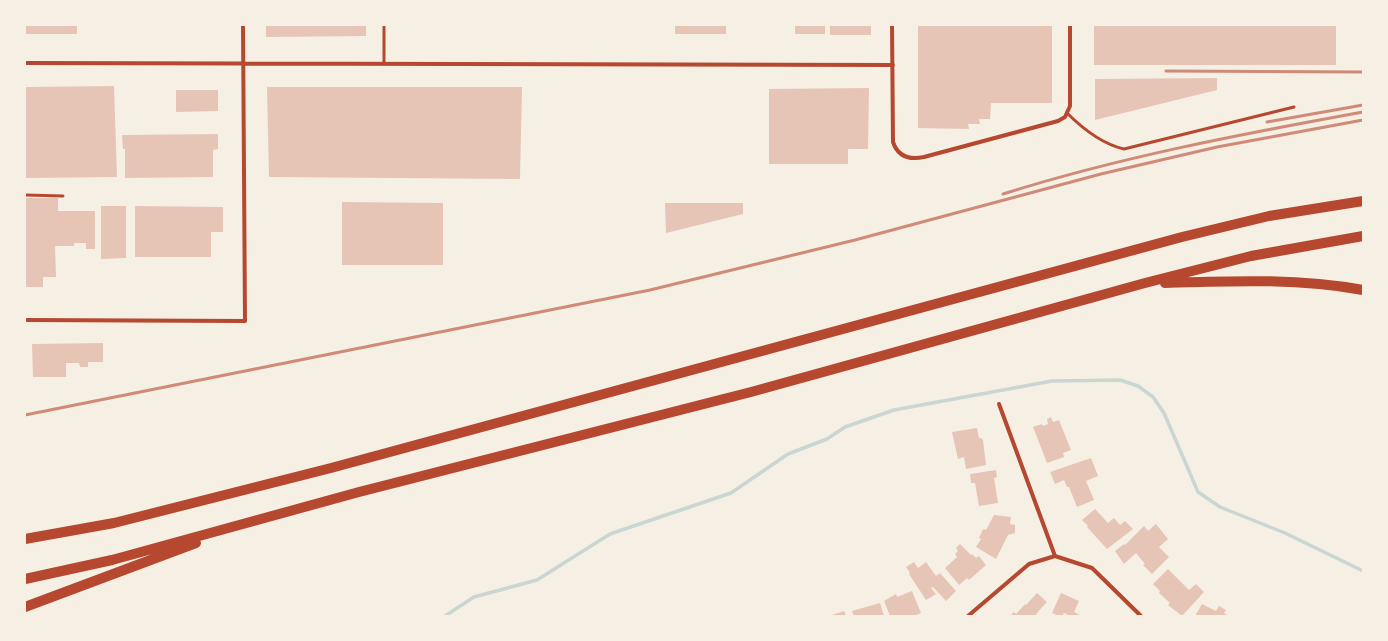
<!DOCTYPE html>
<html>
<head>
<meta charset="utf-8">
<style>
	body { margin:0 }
	#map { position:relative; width:1388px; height:641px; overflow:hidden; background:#f6efe4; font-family:"Fira Sans Condensed",sans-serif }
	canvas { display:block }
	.frame { position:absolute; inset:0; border:26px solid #f6efe4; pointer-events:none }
</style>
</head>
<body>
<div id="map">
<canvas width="1388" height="641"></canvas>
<div class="frame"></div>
</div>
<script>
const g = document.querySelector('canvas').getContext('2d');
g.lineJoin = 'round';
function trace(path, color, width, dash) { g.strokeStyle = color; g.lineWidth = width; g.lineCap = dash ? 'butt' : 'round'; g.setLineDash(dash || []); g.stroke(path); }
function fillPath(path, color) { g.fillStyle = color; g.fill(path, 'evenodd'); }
const stream = new Path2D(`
	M445,616L474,597L537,580L610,534L731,493L788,454L827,439L845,427L894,410L1052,381L1120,380L1138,386L1153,397L1164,413L1198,492L1220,507L1285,533L1363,571`);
const building = new Path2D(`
	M25,25H77V34H25Z
	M266,25H366V36L266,37Z
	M675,25H726V34H675Z
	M795,25H825V34H795Z
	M830,25H871V35H830Z
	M918,25H1052V103H991L990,119H979L980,124H968L969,129L918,128Z
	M1094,25H1336V65H1094Z
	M1217,78V90L1095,120V79Z
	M114,86L117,177L25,178V87Z
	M267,87H522L520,179L269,177Z
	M869,88L868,149H848V164H769V89Z
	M176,90H218V111L176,112Z
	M218,134V149L213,150V177L125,178V149H123L122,135Z
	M25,198H58V211H95V249H86V243H74V246H55L56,277H43V287H25Z
	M342,202L443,203V265H342Z
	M665,203H743V214L666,233Z
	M101,206H126V258L101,259Z
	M135,206L223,207V232H211V257H135Z
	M103,343V362H88V367H80L79,363H66V377H33L32,344Z
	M1051,417L1053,422L1059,420L1071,450L1063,453L1064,457L1047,463L1033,427L1042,424L1043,426L1048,424L1047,419Z
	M977,428L979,438H981L983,440L986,465L966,469L964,457L958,459L952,432Z
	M1091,458L1098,476L1086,481L1094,500L1077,507L1069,487H1067L1064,480L1055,484L1050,472Z
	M996,470L997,477L994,478L998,503L979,506L975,483H971L970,474Z
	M1095,509L1108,523L1114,518L1120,525L1125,521L1133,529L1107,549L1087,527L1088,526L1082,520Z
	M994,515L1011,517L1010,524L1015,525V533L1008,535L996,559L976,547L981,539L979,538L983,529L986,530Z
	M1156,524L1168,539L1159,547L1169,557L1152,574L1143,565L1145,564L1136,553L1124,564L1115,551L1124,544L1125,545L1144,526L1148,531Z
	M960,544L971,555L972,554L976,558L979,556L986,565L969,580L967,578L959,585L945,568L957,557L955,554L958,551L956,548Z
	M914,562L918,568L926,562L936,576L940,573L956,591L946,601L933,587L931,588L936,594L926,600L909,574L910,573L906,567Z
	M1168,569L1189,590L1196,584L1204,592L1182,616L1168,605L1170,603L1159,593L1160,591L1153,584Z
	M912,591L921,613L914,616H890L884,601L896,594L897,597Z
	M1037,593L1047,602L1036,614L1038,616H1010L1014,612L1016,614L1025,604L1026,605Z
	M1061,593L1079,601L1074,612L1082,616H1070L1064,613L1062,616H1059L1052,613Z
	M880,603L884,616H854L852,611Z
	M1202,604L1216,611L1219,606L1226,610L1224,613L1229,616H1195Z
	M844,611L846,616H829Z`);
const service = new Path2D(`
	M384,64V25
	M1067,113C1083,129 1102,144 1124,149L1294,107
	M25,195L63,196`);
const minor = new Path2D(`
	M892,25L893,142C898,157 910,160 924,157L1058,121L1065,117L1070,106V25
	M25,63L893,65
	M25,320L245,321L243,25
	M999,404L1055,556
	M968,616L1029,564L1055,556L1092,568L1141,616`);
const motorway = new Path2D(`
	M1165,283C1231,281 1297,278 1363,290
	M25,539L114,523L331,468L1182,237L1269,216L1363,201
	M25,579L112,560L359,492L751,392L1145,283L1251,256L1363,236
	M25,607L196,543`);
const rail = new Path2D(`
	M1166,71L1363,72
	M1267,122L1363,105
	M1003,194C1120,157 1242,134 1363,112
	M25,415L650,290L855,240L1101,174L1217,147L1363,120`);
trace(stream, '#c9d6d2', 3.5);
fillPath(building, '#e6c5b7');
trace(service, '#b5482f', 3);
trace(minor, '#b5482f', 4);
trace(motorway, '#b5482f', 10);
trace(rail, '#cf8b77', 3);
</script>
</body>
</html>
